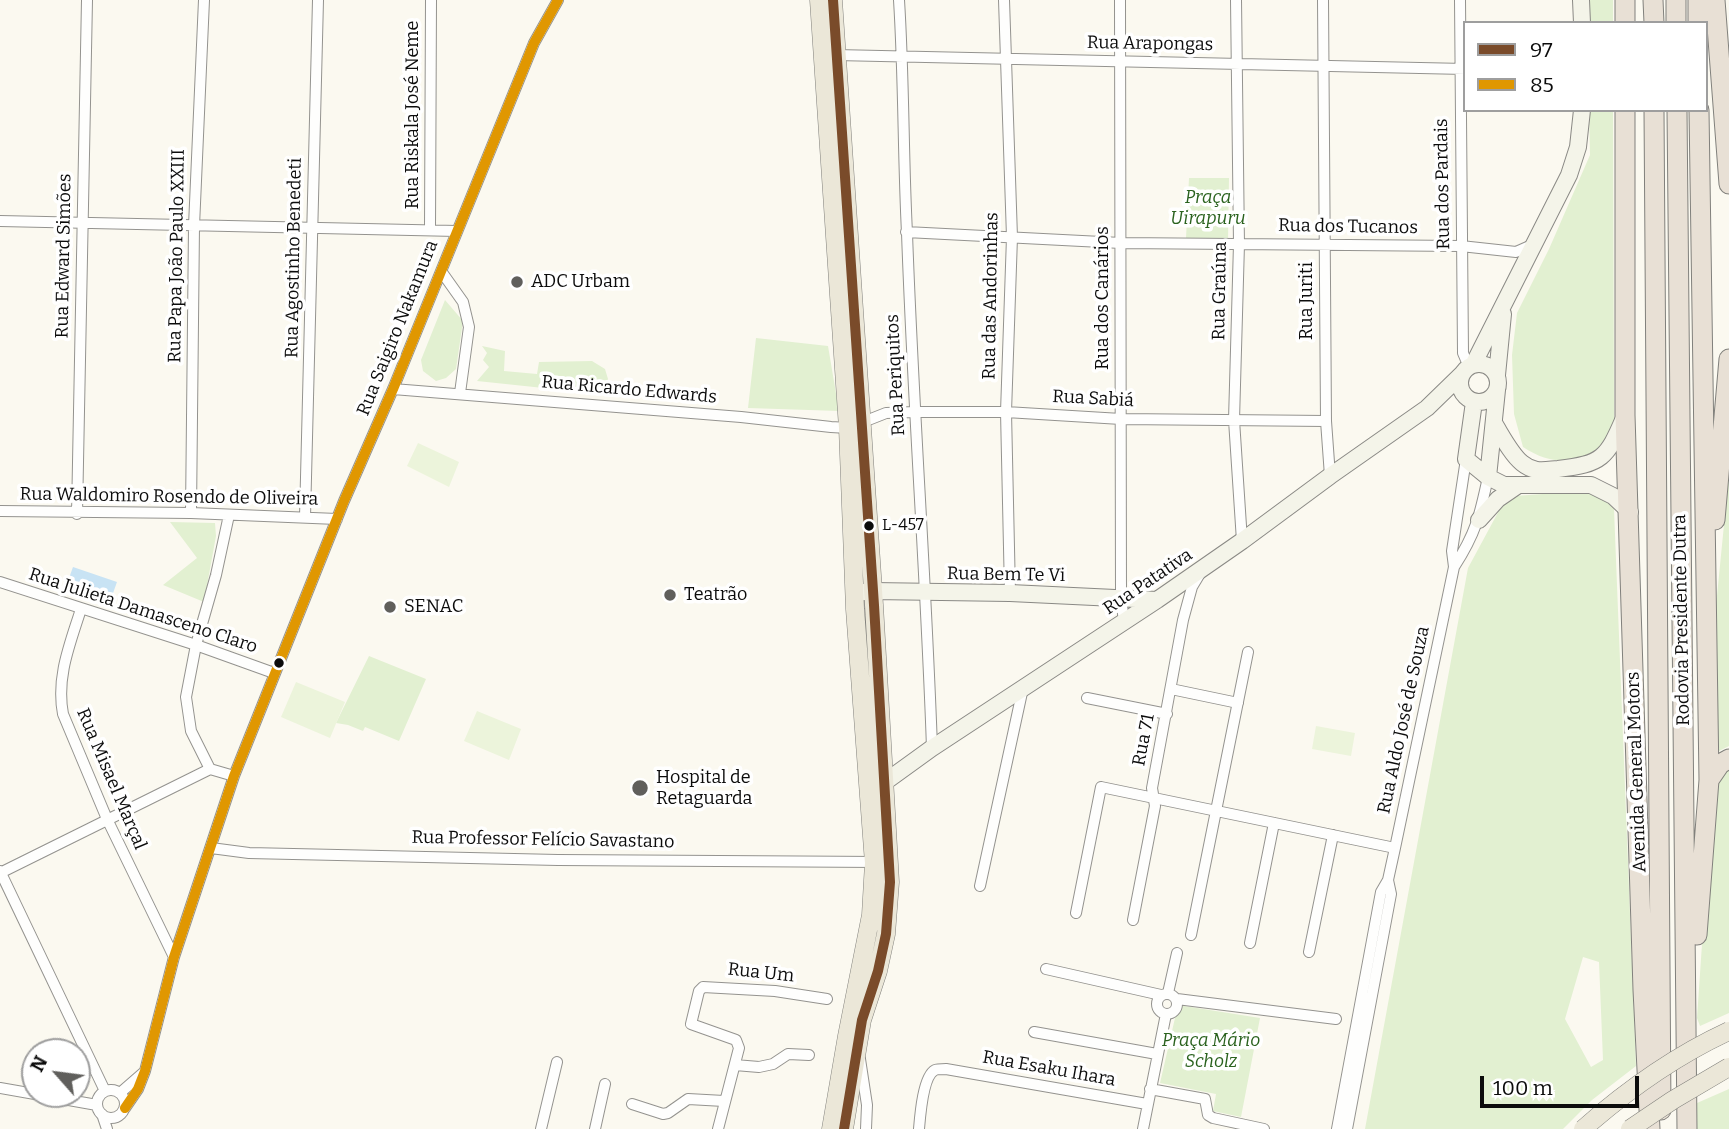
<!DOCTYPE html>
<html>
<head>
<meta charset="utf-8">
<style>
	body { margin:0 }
	#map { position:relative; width:1729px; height:1129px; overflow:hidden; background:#fbf9f0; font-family:Bitter,serif }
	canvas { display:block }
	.legend { position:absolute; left:1463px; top:21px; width:245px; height:91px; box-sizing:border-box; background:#fff; border:2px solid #9e9e9e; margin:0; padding:9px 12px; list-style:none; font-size:21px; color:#0c0c0c }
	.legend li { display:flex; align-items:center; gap:14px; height:35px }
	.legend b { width:35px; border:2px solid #9e9e9e }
	.north { position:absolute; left:21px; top:1038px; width:70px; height:70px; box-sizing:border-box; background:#fff; border:2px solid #9e9e9e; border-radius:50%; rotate:298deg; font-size:19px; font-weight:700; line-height:28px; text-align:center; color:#0c0c0c }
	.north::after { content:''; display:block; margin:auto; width:24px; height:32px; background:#605f5c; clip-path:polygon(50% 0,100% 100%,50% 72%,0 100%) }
	.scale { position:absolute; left:1480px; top:1076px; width:159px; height:32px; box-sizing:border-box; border:4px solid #0c0c0c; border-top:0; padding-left:9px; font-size:21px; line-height:24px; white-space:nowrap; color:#0c0c0c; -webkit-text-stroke:5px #fff; paint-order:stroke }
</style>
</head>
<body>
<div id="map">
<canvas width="1729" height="1129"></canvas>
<ul class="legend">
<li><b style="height:9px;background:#7a4b2a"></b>97</li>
<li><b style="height:9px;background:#e09701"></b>85</li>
</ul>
<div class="north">N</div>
<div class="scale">100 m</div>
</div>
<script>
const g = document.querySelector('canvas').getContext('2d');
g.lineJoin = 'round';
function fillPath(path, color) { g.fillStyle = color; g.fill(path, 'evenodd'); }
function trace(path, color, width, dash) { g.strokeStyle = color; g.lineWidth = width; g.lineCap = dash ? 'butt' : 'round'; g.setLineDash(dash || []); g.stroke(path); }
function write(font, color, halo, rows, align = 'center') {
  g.font = font + ' Bitter,serif'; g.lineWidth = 7; g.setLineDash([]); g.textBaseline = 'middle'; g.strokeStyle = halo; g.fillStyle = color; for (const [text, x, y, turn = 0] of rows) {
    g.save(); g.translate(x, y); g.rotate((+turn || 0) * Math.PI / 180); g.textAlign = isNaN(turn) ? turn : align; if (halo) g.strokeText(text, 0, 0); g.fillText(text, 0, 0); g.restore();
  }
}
const green = new Path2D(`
	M1586,0H1613V23H1587Z
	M1589,110H1613L1614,421L1608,440L1598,455C1567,462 1551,465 1523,447L1514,414L1512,355L1517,313L1549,249L1590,155Z
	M1189,178H1229L1228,241L1186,238Z
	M445,300L463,321L456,369L446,378L436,381L423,371L421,360Z
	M756,338L828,346L839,411L748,408Z
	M482,346L505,351L504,371L537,374L539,362L592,361L605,369L608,379L604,387L591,393L477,381L489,367L483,360L487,353Z
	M1729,474V746L1717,752L1715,616Z
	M1584,491L1607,499L1614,509L1636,1066L1592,1100L1563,1129H1365L1468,568L1502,505L1515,496ZM1583,957L1599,962L1603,1060L1591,1067L1565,1019Z
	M170,522L215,523L216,536L204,602L163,585L197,558Z
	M369,656L426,679L399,741L365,727L363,731L348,725L336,723Z
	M1729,759V1013L1700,1026L1697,1018L1706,885L1709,780Z
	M1178,1005L1260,1018L1241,1117L1213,1111L1216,1094L1160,1083Z
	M1729,1089V1129H1697V1103Z`);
const pitch = new Path2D(`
	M418,443L459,462L449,487L407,466Z
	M296,682L345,702L330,738L281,717Z
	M477,711L521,729L509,760L464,741Z
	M1316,726L1355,733L1351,756L1312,749Z`);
const water = new Path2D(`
	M73,567L117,582L108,607L64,592Z`);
const minor = new Path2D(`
	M899,0C904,78 903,156 907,233C913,405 926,576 932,748
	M1004,0L1012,237L1006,412L1010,593
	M1120,0L1121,597L1124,622
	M1236,0L1239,244L1234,420L1242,541
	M1323,0L1326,421L1330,476
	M1460,0L1463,353L1469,367
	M836,55L1465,69
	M0,221L457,231
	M430,229L431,0
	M906,232L1121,243L1461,246L1516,252L1534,244
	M441,271L463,302L469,327L460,393
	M393,389L741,417L831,427L848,428L886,413L915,412H1006L1121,419L1326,421
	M1466,459L1452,551L1454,567C1476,533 1480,515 1488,477
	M0,511L191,513L337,519
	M191,513L194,226L204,0
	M77,514L87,0
	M305,517L318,0
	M0,582L196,645L274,673
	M81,609C70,644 56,677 63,714L107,819L174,957
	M1171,689L1238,703
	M1087,698L1167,714
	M210,769L191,731L186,697L196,645L216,575L229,515
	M211,848L249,853L558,860L880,862
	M0,871L105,1091
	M0,873L210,769L234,776
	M980,886L1023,688
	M1076,913L1101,787L1395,848
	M1133,920L1155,806L1152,788L1183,620L1192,587L1201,572
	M1191,935L1248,652
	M1250,943L1274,823
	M1309,952L1333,835
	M1046,969L1161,995
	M1168,993L1177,953
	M1157 1004a10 10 0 1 1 20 0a10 10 0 1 1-20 0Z
	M1177,999L1336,1019
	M1034,1032L1157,1054
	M860,1059L867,1105L866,1129
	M735,1065L759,1067L773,1064L788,1054L809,1055
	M0,1088L97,1105
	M1150,1089L1205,1099L1208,1115L1213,1118L1264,1129
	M97 1104a14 14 0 1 1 28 0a14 14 0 1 1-28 0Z
	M120,1093L143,1073
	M632,1104L663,1114L668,1113L688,1099L724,1101
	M125,1108L138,1089L145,1071L174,957L234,776L344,501L393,389L534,43L558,0
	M102,1114L107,1129
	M541,1129L557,1062
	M595,1129L605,1084
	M718,1129L739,1048L736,1040L691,1024L699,991L703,987L775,991L827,999
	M919,1129C920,1117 923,1076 935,1070C937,1069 943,1069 946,1069L1147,1104
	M1143,1129L1166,1014
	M1337,1129L1381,892L1388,880L1395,848L1454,567
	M1347,1129L1391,894L1388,880`);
const secondary = new Path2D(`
	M1581,0L1582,23
	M1460 383a19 19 0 1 1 38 0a19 19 0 1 1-38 0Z
	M1473,365L1569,175L1578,147L1582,110
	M1497,375L1503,314
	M1474,402L1466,459L1488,477L1504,485H1591L1613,496L1630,512
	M1494,423C1502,436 1511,454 1522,463C1534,473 1544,470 1558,469C1602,464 1607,458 1624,418
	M1488,477L1497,390
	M1479,520L1498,499L1517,486
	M854,593L873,591L1010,593L1157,600
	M885,782L932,748L1157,600L1242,541L1330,476L1427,408L1462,374`);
const primary = new Path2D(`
	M819,0L848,428L855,609L874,863L871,915L847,1036L831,1129
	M833,0L874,605L890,882L886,934L878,971L862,1020L844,1129`);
const motorway = new Path2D(`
	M1625,0V23
	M1653,0L1654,23
	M1676,0V23
	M1698,0V23
	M1715,0L1729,184
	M1625,110V415L1643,990L1650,1129
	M1654,110L1661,1110
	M1677,110L1687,1129
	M1715,520L1729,359
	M1709,780L1720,764L1729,759
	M1697,935L1709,780L1699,110`);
const primaryBridge = new Path2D(`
	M1583,1129C1626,1091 1677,1055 1729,1031
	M1630,1129L1673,1100L1729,1067`);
const bus1 = new Path2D(`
	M833,0L874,605L890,882L886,934L878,971L862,1020L844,1129`);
const bus2 = new Path2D(`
	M125,1108L138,1089L145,1071L174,957L234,776L344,501L393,389L534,43L558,0`);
const markers = [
	[517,282,7,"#605f5c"],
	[869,526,6,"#0c0c0c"],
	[670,595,7,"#605f5c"],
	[390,607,7,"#605f5c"],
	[279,663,6,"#0c0c0c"],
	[640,788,9,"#605f5c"]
];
const busNames = [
	["L-457",882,526]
];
const streetNames = [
	["Rua Arapongas",1150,44,1],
	["Rua Riskala José Neme",413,115,-90],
	["Rua dos Pardais",1443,184,-91],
	["Rua dos Tucanos",1348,227,1],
	["Rua Edward Simões",64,256,-89],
	["Rua Papa João Paulo XXIII",177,256,-89],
	["Rua Agostinho Benedeti",294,258,-89],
	["Rua Graúna",1220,291,-89],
	["Rua das Andorinhas",991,296,-89],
	["Rua dos Canários",1103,298,-90],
	["Rua Juriti",1307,301,-90],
	["Rua Saigiro Nakamura",398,328,-68],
	["Rua Periquitos",896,375,-93],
	["Rua Ricardo Edwards",629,390,5],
	["Rua Sabiá",1093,399,3],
	["Rua Waldomiro Rosendo de Oliveira",169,497,1],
	["Rua Bem Te Vi",1006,575,1],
	["Rua Patativa",1148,582,-34],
	["Rua Julieta Damasceno Claro",143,611,18],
	["Rodovia Presidente Dutra",1682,620,-91],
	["Rua Aldo José de Souza",1404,720,-78],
	["Rua 71",1144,740,-79],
	["Avenida General Motors",1637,772,-92],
	["Rua Misael Marçal",111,779,67],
	["Rua Professor Felício Savastano",543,840,1],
	["Rua Um",761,973,6],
	["Rua Esaku Ihara",1049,1069,10]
];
const parkNames = [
	["Praça",1208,198],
	["Uirapuru",1208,219],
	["Praça Mário",1211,1041],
	["Scholz",1211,1062]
];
const poiNames = [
	["ADC Urbam",531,282],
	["Teatrão",684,595],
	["SENAC",404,607],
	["Hospital de",656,778],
	["Retaguarda",656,799]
];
fillPath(green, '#e2f0d1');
fillPath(pitch, '#ecf4db');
fillPath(water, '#c8e3f4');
trace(minor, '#94938f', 12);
trace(secondary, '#8a8985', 18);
trace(primary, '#81807c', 19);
trace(motorway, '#81807c', 21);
trace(minor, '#fefefd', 10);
trace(secondary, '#f4f4e9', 16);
trace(primary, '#ebe7d8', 18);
trace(motorway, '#e8e0d5', 19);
trace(primaryBridge, '#81807c', 19, []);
trace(primaryBridge, '#ebe7d8', 18);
trace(bus1, '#7a4b2a', 10);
trace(bus2, '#e09701', 10);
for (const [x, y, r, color] of markers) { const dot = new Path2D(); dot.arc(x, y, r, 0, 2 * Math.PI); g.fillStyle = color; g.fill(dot); trace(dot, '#fff', 2.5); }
write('16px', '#0c0c0c', '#fff', busNames, 'left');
write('18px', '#0c0c0c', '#fff', streetNames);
write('italic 18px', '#2a621e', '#fff', parkNames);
write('18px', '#0c0c0c', '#fff', poiNames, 'left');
</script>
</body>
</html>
